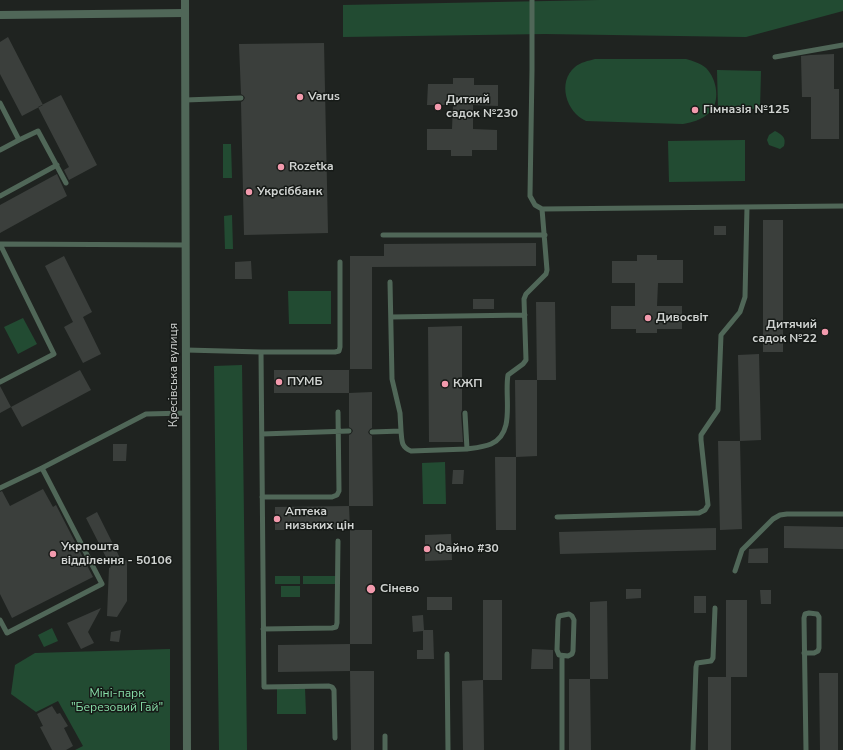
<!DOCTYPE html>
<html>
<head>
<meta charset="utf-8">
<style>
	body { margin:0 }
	canvas { display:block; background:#1f2320 }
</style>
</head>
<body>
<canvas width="843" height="750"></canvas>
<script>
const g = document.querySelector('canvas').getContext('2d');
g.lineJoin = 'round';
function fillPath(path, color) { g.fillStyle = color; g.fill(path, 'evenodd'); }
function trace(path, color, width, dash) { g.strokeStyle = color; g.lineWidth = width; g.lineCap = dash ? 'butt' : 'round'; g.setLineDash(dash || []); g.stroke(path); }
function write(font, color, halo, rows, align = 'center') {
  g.font = font + ' "Nunito Sans",sans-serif'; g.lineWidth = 3; g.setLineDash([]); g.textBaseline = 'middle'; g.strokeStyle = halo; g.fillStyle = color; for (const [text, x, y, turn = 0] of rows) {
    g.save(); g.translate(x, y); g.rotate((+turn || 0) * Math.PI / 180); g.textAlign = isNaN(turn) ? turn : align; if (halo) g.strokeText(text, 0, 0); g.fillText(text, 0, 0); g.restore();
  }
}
const green = new Path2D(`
	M599,0H843V11L746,37L545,34L343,37V5Z
	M595,59H686C693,61 700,63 706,68C717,79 721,102 709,113C701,120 693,122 683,124L586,121C566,112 557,82 575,67C581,62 588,61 595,59Z
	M717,70L761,71L760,109L718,108Z
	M775,131C783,135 786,138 784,146L780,149L769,145L767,140L769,135Z
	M745,140V181L669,182L668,141Z
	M223,144H231L232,178H223Z
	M232,215L233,249H225L224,216Z
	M288,291H331V324H289Z
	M23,318L37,344L18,354L4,327Z
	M242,365L247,750H219L214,366Z
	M445,462L446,504H423L422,463Z
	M275,576H300V584H275Z
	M303,576H336V584H303Z
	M281,586H300V597H281Z
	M52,628L58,641L44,647L38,635Z
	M170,649V750H75L83,746L58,701L36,712L11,694L15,665L35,653Z
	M305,688L306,714H277V689Z`);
const building = new Path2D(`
	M8,37L43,105L22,116L0,74V42Z
	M324,43L328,233L244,235L241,102L243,101L245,98L244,96L241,94L239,44Z
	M834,54V89H839V139H811V97H802L801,56L811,55Z
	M453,78H474V85H498V106L473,105V129L497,130V150H472V156H451V150H427V129H452L453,105H427L428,84H453Z
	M61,95L97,165L69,180L64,170L69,167L38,107Z
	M57,174L67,196L0,233V205Z
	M763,220H783V352H763Z
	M714,226H726V235H714Z
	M536,243V266L372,267V369H350V256H384V244Z
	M637,255H657V260H683V283H658L657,306H682V329H657V333H636V329H611V306H635V283H612V261H637Z
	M64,256L92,312L83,317L101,354L83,363L64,327L73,322L45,266Z
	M251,261L252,279H235V262Z
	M473,299H494V309H473Z
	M536,302H555L556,380H537Z
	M462,326V410L461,413L463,442H429L428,327Z
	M759,354L761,440L740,441L738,355Z
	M80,370L91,390L22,427L11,407Z
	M274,370H349V393H274Z
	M515,380H537V456L516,457Z
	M0,386L11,407L0,413Z
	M372,392V428L370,429L368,432L369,434L372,436L373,506H349V435L351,434L353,431L352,429L349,427V393Z
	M718,441H740L742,529L720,530Z
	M113,444H127L126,461H113Z
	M495,457H516V530H496Z
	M453,470H464L463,484H452Z
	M43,489L53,507L56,505L93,577L12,618L0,594V492L2,491L10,506Z
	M349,506L350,530H275V507Z
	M97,512L122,562L127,560V601L117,617L107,616L109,568L111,567L86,518Z
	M784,526L843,527V549L784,548Z
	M716,528V550L560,554L559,532Z
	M350,530H372V644H350Z
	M451,534L452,560L425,561V535Z
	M768,548V563H748L749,549Z
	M626,589H641V598L626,599Z
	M760,590H771V604H761Z
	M694,596H706V613H694Z
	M427,597H452V610H427Z
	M483,600H502V680H483Z
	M726,600H747V677H726Z
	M607,601L608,679H590V602Z
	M101,608L88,632L94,643L81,649L67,623Z
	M423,615L424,630H433L434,659H417V650H423V631L413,632L412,616Z
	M121,630L119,642L110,641L111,632Z
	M350,644V671L278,672V645Z
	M532,649L553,650V669H531Z
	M350,671H374V750H351Z
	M819,673H838V750H820Z
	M708,677H731V750H708Z
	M569,679H590L591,750H569Z
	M483,680L484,750H463L462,681Z
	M52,706L57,714L60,713L68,726L64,728L73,746L66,750H52L40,727L43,726L37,714Z`);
const service = new Path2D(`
	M532,0V70L530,196L535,205L542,209L843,206
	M775,57L843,45
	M185,100L241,98
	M0,103L19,140L38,131L66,183
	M0,150L19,140
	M0,196L57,165
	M383,235H545
	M391,317L525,315
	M186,350L261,352L264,687L329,686L332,687L334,690L335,738
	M261,352H335L339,351L340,347V262
	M0,382L54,354L0,244L186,245
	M401,431C402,441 401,447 411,451L467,449L465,413
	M372,432L401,431L400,413L392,379L390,282
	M262,434L349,431
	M467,449C474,448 484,447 491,444C516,433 504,397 508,375L523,364L526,360L524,299L526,294L546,274L547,270L542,209
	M0,488L42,468L146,414L186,413
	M262,497H332L337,495L339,491L338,412
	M557,517L699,513L705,510L708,505L701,440V435L718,410L721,335L740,312L745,297L747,207
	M735,571L742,550L773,519L780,515L787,514H843
	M569,614L572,616L574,620L573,651L572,654L568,656L559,655L557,650L558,620L559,616Z
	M0,620L7,633L102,584L42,468
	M263,629L332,628L336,627L337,623L338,541
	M804,653H814L818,651L819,648V617L817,614L809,613L805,614L804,618L806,750
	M447,654L448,750
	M385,750V736
	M562,750V656
	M693,750L696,667L697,663L711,661L713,658L715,608`);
const minor = new Path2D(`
	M0,15L185,13`);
const tertiary = new Path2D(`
	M185,0L187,750`);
const markers = [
	[300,97,4,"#f29aad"],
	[438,107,4,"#f29aad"],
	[695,110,4,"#f29aad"],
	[281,167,4,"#f29aad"],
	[249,192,4,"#f29aad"],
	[648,318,4,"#f29aad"],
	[825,332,4,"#f29aad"],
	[279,382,4,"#f29aad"],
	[445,384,4,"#f29aad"],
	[277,519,4,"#f29aad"],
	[427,549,4,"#f29aad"],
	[53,554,4,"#f29aad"],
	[371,589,5,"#f29aad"]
];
const poiNames = [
	["Varus",308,97],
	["Дитяий",446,100],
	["садок №230",446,114],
	["Гімназія №125",703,110],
	["Rozetka",289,167],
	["Укрсіббанк",257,192],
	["Дивосвіт",656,318],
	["Дитячий",817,325,"right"],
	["садок №22",817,339,"right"],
	["ПУМБ",287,382],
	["КЖП",453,384],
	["Аптека",285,512],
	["низьких цін",285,526],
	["Укрпошта",61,547],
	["відділення - 50106",61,561],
	["Файно #30",435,549],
	["Сінево",380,589]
];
const streetNames = [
	["Кресівська вулиця",174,375,-90]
];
const parkNames = [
	["Міні-парк",117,694],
	["\"Березовий Гай\"",117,708]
];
fillPath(green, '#224b32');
fillPath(building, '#3b3f3c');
trace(service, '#506758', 5);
trace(minor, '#506758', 8);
trace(tertiary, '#506758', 8);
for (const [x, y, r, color] of markers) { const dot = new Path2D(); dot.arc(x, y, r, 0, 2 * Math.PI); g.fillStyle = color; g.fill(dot); trace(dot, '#161a17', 1.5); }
write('bold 12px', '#d0d3d1', '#161a17', poiNames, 'left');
write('12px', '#d0d3d1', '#161a17', streetNames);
write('12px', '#87dea8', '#161a17', parkNames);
</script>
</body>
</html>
